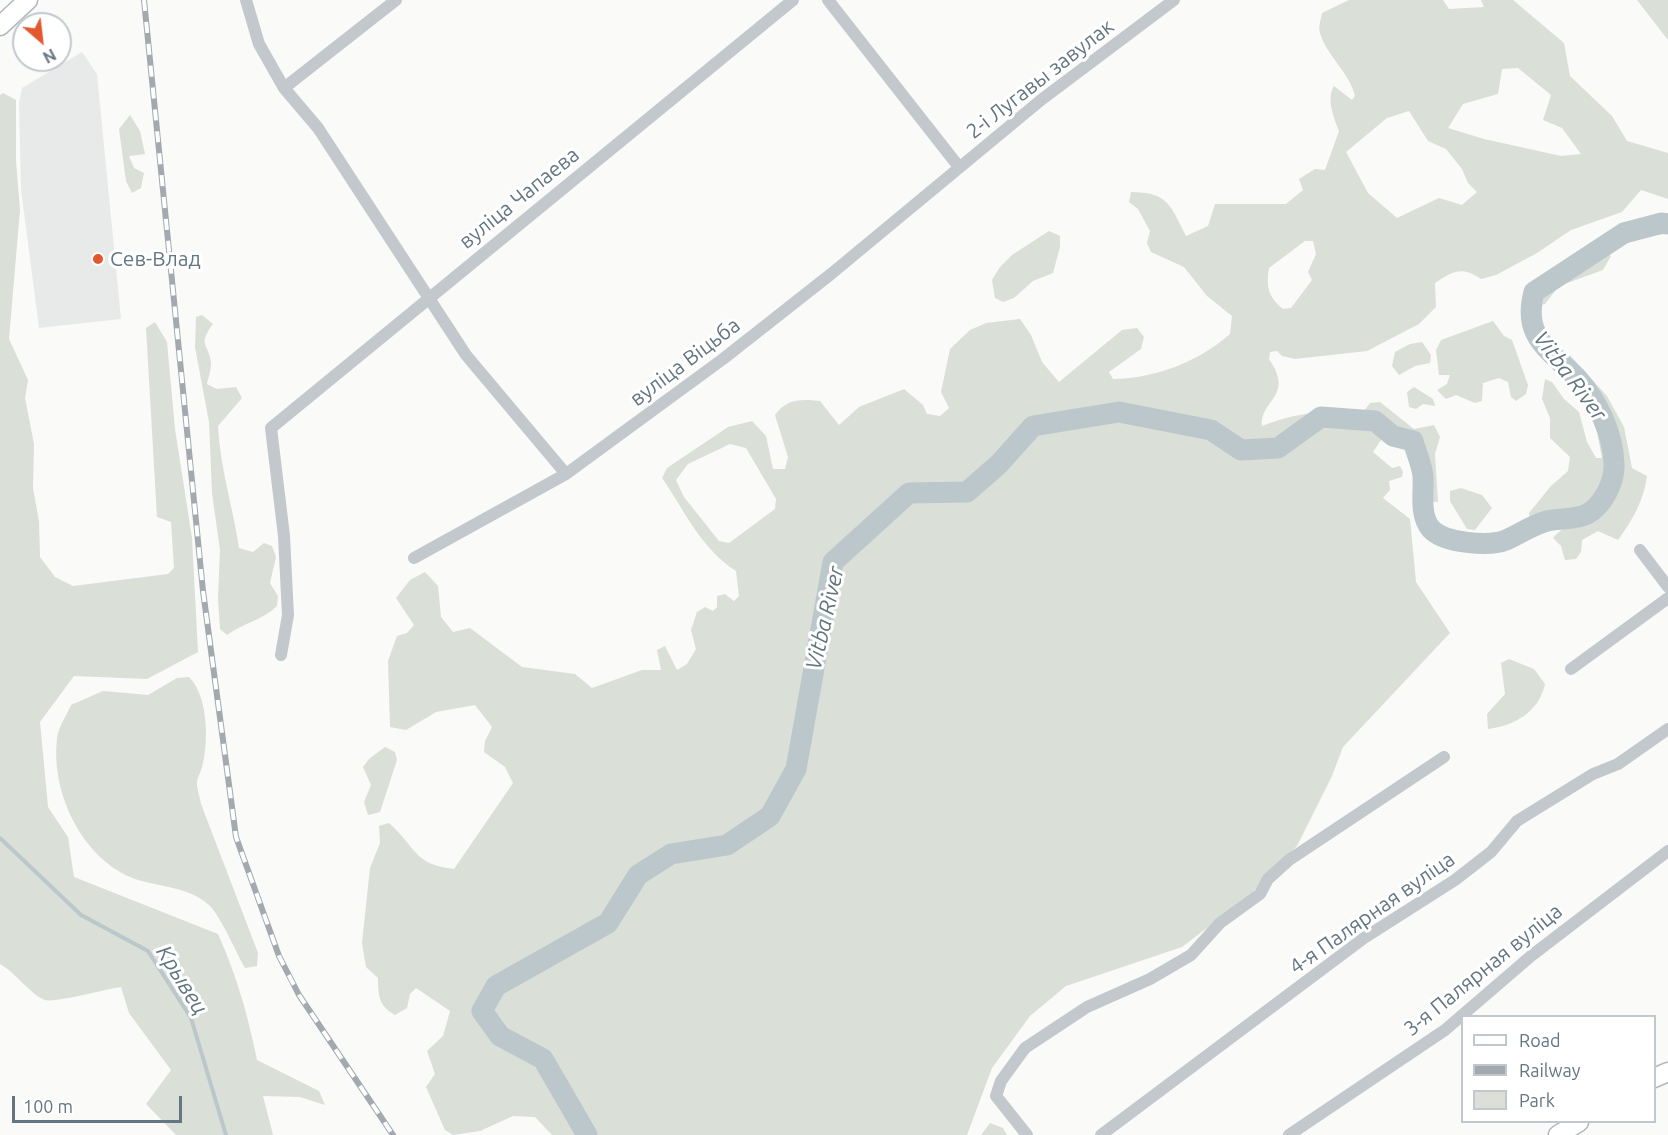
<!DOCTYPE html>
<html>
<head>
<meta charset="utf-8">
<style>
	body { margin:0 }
	#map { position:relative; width:1668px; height:1135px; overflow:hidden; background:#fafaf8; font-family:Ubuntu,sans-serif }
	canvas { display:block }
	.legend { position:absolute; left:1461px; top:1015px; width:195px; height:108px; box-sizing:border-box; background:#fff; border:2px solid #c1c8cd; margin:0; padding:8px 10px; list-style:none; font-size:18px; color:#657683 }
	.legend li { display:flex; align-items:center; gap:12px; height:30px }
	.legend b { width:30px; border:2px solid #c1c8cd }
	.north { position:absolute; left:12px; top:12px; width:60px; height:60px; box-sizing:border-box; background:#fff; border:2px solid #c1c8cd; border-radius:50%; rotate:152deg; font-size:16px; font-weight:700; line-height:24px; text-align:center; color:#657683 }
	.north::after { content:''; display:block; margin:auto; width:21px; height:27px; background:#e4572e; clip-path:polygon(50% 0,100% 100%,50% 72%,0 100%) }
	.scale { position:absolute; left:12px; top:1096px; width:170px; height:27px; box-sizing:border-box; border:3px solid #657683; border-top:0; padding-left:8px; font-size:18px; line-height:21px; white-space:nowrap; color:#657683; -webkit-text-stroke:4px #fff; paint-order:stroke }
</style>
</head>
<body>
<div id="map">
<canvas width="1668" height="1135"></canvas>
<ul class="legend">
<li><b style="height:8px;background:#fff"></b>Road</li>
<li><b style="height:8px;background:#a2aab0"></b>Railway</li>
<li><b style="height:16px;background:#dadfd7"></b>Park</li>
</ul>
<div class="north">N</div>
<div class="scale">100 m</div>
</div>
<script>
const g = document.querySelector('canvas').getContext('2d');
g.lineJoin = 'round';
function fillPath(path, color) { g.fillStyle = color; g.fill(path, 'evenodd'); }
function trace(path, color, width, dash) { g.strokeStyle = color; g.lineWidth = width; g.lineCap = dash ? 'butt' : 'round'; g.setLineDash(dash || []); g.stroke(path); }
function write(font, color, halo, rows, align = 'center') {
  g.font = font + ' Ubuntu,sans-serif'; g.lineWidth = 6; g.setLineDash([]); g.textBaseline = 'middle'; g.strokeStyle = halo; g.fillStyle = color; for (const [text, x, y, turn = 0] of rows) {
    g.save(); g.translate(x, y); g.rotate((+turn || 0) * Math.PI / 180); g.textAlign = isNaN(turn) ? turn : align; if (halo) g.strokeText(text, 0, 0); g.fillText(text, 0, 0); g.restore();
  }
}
const built = new Path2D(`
	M82,52L97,74L121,319L39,328L21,189L19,103L22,88Z`);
const green = new Path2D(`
	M1349,0H1443L1449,9L1484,7L1481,0H1513L1564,43L1570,76L1612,116L1627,141L1668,153V199L1641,190L1622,212L1571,230L1537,253L1496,275L1481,279C1462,266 1453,271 1435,283L1436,307L1419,324L1367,351L1295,359L1282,356L1277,351L1270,352L1269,359C1295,397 1260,399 1262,426C1294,413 1329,409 1364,411L1370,403L1380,402L1414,429L1434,425L1440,437L1435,454L1438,502L1427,501L1408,446L1383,437L1373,452L1392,468L1400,466L1403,472L1402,477L1389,481L1390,490L1383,498L1410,519L1416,582L1450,633L1343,747L1332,776L1297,846L1249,896L1182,947L1066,986L1030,1016L992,1068L967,1135H552L535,1117L513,1116L480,1131L453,1135L445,1130L426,1087L435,1074L427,1051L443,1036L450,1011L416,988L410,994L407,1008L395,1015C379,1006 378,996 378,978L366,967L362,943L370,868L380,843L379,826L389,823C416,847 414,865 454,869L513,783L505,767L484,752L485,741L492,727L475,705L436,712L406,730L390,727L388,661L397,636L407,633L414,625L396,598L410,580L425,572L438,586L441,617L453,632L470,628L522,667L575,674L592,688L642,670H661L657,650L665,646L677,670L687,664L696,649L691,630L697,612L705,607L713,611L717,607V596L725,594L734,601L739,596L736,571C701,549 685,511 662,478L667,468L728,427L752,421L766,436L773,469H785L788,457L775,415C787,398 802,399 820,401L839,425L859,407L904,389L923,405L927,414L940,416L949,408L941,392L950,349L970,330L986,323L1020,319L1031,335L1042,362L1059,382L1122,330L1137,328L1144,337L1141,349L1109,372L1113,379C1156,378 1198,362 1230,334L1232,316L1207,296L1184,267L1151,252L1147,243L1150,231L1138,209L1129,202L1131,192C1169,192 1171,207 1186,236L1208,226L1215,204H1286L1303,190L1299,179L1315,169L1325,170L1339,131C1334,118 1326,99 1334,86L1352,100L1355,96C1350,73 1326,55 1320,33C1318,28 1321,19 1322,13ZM1518,68L1551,95L1543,120L1562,128L1581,154L1561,156L1484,139L1448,128L1463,104L1498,94L1502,69ZM1409,111L1428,141L1446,149L1462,169L1468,183L1477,192L1462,205L1439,198L1397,218L1368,193L1346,152L1387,118ZM1305,241H1313L1316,254L1308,272L1312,280L1291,308L1283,309C1268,297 1266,286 1269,268ZM730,444L746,448L776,499L775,509L729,543L719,541L684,497L676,480L688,464Z
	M1637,0H1668V40Z
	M3,93L16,100V161L20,210L9,339L28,380L25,398L34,444L33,488L39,521L40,557L55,577L73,586L168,574L174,568L171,522L157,517L146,328L155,322L167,342L175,429L192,538L198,652L147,679L74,676L40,722L48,807L68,837L74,877L218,934C237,976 248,1016 257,1060L319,1091L325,1105L300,1097L263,1096L273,1135H176L146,1104L171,1070L129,1013L121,987C106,989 55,1003 45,1000C31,995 15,972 0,964V95Z
	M130,115L140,131L145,154L129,156L134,168L144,173L141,188L132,193L126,181L119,129Z
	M1668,222V234L1644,236L1621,246L1616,241L1615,233L1625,226Z
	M1049,231L1060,236V247L1053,273L1033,281L1014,298L1003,302L995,298L992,280L1000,267L1012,255Z
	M1605,249L1611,256L1603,270L1559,286L1545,304L1533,307L1532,291C1549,272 1580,252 1605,249Z
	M202,315L213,324C196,346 210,344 211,364C211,371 208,378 207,384L217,389L236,387L242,398L218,426C220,468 233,507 239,548L253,552L264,543L272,546L276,557L270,583L278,596L277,606C263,620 243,623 227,635L220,629L218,599L220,550L212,493L209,422L195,347L196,317Z
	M1493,321L1504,336L1512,340L1528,385L1526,394L1516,401L1511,397L1508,382L1499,378L1483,383L1482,401L1475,403L1456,395L1446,399L1437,390L1447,384L1450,375H1439L1436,350L1441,340Z
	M1422,342L1431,355L1430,363L1415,366L1399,375L1392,366L1395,352L1410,344Z
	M1566,351L1607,396L1624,427L1632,468L1647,476C1644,500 1632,521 1618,540L1598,531L1582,540L1581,552L1576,559L1565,560L1561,546L1553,538C1568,519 1597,521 1609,500C1628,467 1617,424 1596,396C1585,381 1567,370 1566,351Z
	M1545,379L1552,382L1564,399L1579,412L1587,442L1596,458H1602L1594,417L1596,411C1614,447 1612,473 1591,506L1530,521L1529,513L1551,486L1568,471L1570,457L1550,438V418L1542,399Z
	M1414,387L1433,399L1435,406L1423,404L1416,409L1409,407L1407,392Z
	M1461,488L1482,495L1492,508L1475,530L1467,529L1450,501V491Z
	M1509,659L1534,669L1545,684C1539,712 1514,726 1488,729L1487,714L1505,694L1501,663Z
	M189,677C208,695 209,743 202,767C201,772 198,776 197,781C196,787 200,797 201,804L258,953L257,966L245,968C237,954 220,915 209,905C183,882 148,889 120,872C77,847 51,788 57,739C58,728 66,716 71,705L103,691L148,695L177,678Z
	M385,747L395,752L397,760L380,812L368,815L364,802L371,785L363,767L369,759Z
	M990,1123L1003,1128L1007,1135H981Z`);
const stream = new Path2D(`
	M0,838L81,915L148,951L191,1018L226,1135`);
const river = new Path2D(`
	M587,1135L543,1059L500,1036L482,1011L496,986L608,923L638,875L671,854L727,845L770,816L796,769L833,562L909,493L967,492L999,464L1033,426L1119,412L1211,430L1241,450L1278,448L1321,417L1375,421L1393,436L1413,441C1416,452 1422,465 1423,476C1424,493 1419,515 1431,529C1444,543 1489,547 1506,540C1520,534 1532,525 1547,521C1559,518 1576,520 1587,514C1603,506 1615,481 1614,464C1613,433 1598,402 1577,378C1549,349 1522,337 1534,292L1624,233L1662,223L1668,224`);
const street = new Path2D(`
	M246,0L259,44L284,88L318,128L466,355L566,474
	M828,0L959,167
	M284,88L396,0
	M1640,550L1668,587
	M414,558L566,474L723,359L831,274L1041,100L1174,0
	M281,655L288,615L284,536L271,428L793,0
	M1571,669L1668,598
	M1027,1135L996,1096L1001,1081L1025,1048L1087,1007L1150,979L1191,955L1220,923L1260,894L1268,879L1289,860L1444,757
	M1101,1135L1364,938L1455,880L1491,852L1517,821L1593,774L1618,764L1668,729
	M1289,1135L1445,1030L1531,956L1668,851`);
const secondary = new Path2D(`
	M0,26L28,0
	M1654,1078L1668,1072
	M1558,1135L1579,1122`);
const rail = new Path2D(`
	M144,0L203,591L236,837L279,956L299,995L393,1135`);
const markers = [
	[98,259,6,"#e4572e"]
];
const streetNames = [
	["2-і Лугавы завулак",1040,79,-38],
	["вуліца Чапаева",519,198,-39],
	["вуліца Віцьба",685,362,-37],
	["4-я Палярная вуліца",1372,913,-35],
	["3-я Палярная вуліца",1483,970,-39]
];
const poiNames = [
	["Сев-Влад",110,259]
];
const waterNames = [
	["Vitba River",1570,376,53],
	["Vitba River",825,618,-77],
	["Крывец",182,980,58]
];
fillPath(built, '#e8e9e9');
fillPath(green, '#dadfd7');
trace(stream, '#bbc7cb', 4);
trace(river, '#bbc7cb', 21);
trace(secondary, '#b3babf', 21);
trace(street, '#c3c8cc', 12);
trace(secondary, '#fff', 18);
trace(rail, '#a2aab0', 6);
trace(rail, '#fff', 4, [11]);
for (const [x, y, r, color] of markers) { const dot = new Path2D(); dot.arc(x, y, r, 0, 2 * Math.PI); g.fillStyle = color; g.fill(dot); trace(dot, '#fff', 2); }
write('21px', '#657683', '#fff', streetNames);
write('21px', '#657683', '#fff', poiNames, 'left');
write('italic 22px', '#60757c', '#fff', waterNames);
</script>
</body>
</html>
